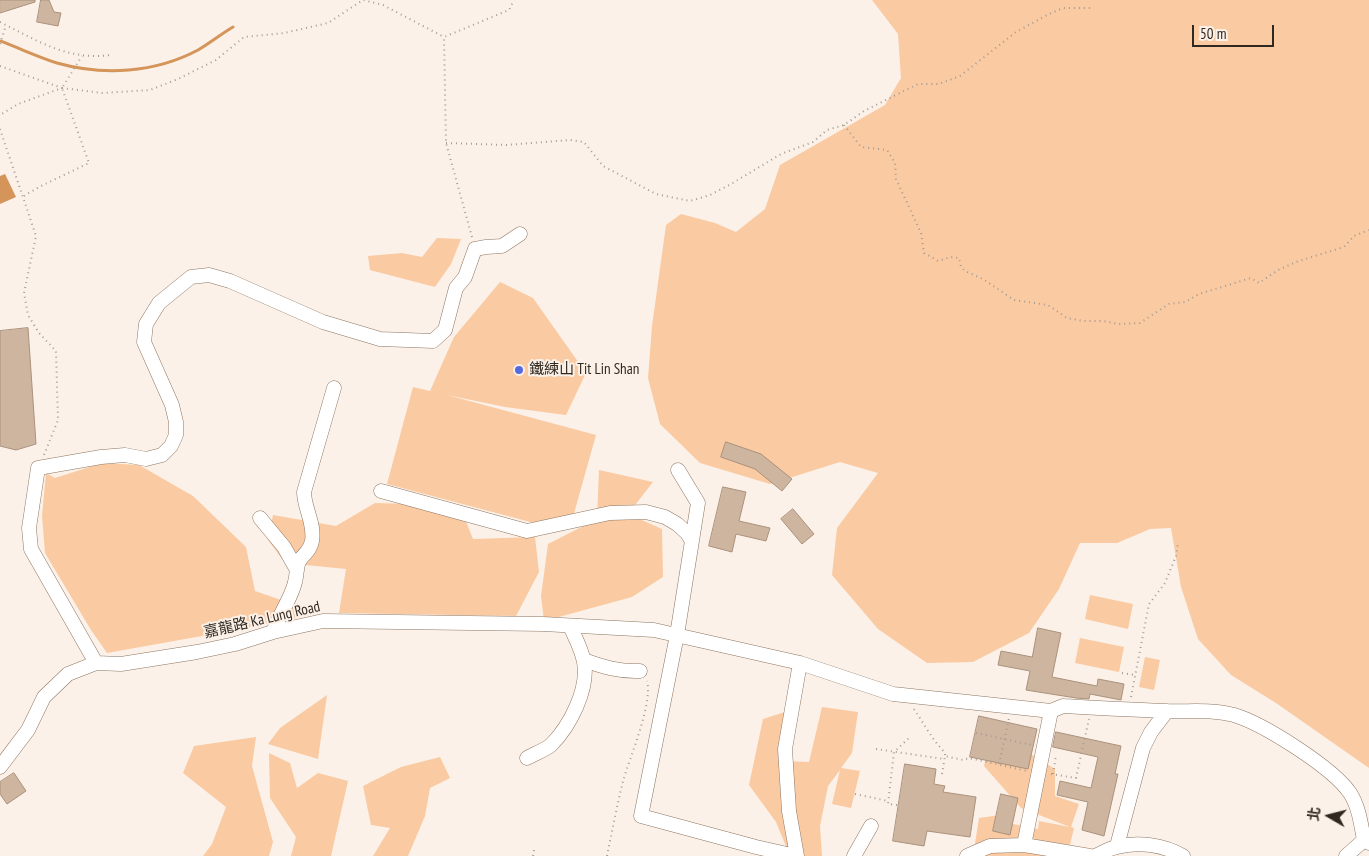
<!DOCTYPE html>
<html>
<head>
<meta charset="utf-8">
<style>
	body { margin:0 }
	#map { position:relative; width:1369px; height:856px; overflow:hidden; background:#fbf1e8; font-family:"PT Sans Narrow","Noto Sans TC",sans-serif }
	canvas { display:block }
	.north { position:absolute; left:1304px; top:791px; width:50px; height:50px; -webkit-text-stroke:4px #fbf1e8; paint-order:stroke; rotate:278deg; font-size:14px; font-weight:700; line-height:20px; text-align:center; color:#31281f }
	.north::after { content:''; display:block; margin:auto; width:18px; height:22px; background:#31281f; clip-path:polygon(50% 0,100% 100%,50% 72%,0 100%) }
	.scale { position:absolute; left:1192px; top:25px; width:82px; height:22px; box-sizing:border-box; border:2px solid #31281f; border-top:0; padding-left:6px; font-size:15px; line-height:18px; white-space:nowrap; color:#31281f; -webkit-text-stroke:4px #fbf1e8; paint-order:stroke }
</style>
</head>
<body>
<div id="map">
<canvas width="1369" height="856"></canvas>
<div class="north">北</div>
<div class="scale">50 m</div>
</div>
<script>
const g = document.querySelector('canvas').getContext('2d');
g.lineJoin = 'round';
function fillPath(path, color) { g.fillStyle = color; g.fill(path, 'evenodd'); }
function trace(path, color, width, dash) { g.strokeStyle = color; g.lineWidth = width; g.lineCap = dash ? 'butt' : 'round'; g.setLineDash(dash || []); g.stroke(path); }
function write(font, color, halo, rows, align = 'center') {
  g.font = font + ' "PT Sans Narrow","Noto Sans TC",sans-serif'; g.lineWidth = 4; g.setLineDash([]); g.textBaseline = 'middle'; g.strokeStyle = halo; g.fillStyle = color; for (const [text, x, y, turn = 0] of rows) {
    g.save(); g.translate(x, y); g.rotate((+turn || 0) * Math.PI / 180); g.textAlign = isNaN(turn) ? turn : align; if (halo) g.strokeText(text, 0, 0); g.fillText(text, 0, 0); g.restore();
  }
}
const green = new Path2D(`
	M872,0H1369V768L1276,703L1231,675L1198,639L1181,587L1171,528L1150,529L1117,543H1080L1059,589L1029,633L973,662L927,663L878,629L832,575L837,528L878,473L840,462L770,484L700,463L660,424L648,378L652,326L666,225L681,214L715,223L736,232L765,209L780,165L885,105L901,78L898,34Z
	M437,238L461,239L451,264L435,287L370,270L368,256L402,253L422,257Z
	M500,282L533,298L586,373L566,415L505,407L447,395L596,435L573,517L534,523L387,484L413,387L430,391L454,337Z
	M102,463L139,465L193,496L246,547L255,591L319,613L241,629L107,653L91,630L45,553L42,516L46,473L55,478Z
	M599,470L653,482L628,514L662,529L663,577L632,597L544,621L541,596L548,544L597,519Z
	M375,503L414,504L461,509L473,539L535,537L539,572L516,616L339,613L346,569L285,563L268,540L273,515L336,526Z
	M1090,595L1133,604L1128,629L1085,619Z
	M1080,638L1124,647L1119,672L1075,663Z
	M1145,657L1160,660L1154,690L1139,687Z
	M327,695L318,759L268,744L280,728Z
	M822,707L858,712L852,753L841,768L860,771L851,808L832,804L840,770L828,786L820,826L822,856H790L776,822L749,785L763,719L788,711L782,761L809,762Z
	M993,731L1055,769V796L1079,804L1071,827L1074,828L1070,845L1056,843L1072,856H973L979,818L1007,814L1013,824L1038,829L1039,821L1070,827L1021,808L984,766Z
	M256,737L252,766L273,842L269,856H203L212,844L226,807L183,773L194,746Z
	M269,753L290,763L297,788L318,773L348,781L331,856H291L296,837L270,798Z
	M440,757L450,778L430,788L425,816L408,856H373L390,828L371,825L363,786L401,767Z`);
const water = new Path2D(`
	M5,174L16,197L0,204V176Z`);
const stream = new Path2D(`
	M0,41C19,48 38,57 57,63C103,76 155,73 198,50C210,43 221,34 233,27`);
const building = new Path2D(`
	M0,0H35V2L0,13Z
	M41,0H49L54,12L61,13L58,26L37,22Z
	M28,328L36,444L16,450L0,446V331Z
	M726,442L761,454L792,479L782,491L755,469L721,457Z
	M723,487L746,492L739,521L770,528L766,541L736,534L732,552L709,546Z
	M793,509L814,534L802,544L781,519Z
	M1038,628L1061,633L1052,677L1097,686L1098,679L1124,684L1121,700L1090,694L1089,699L1076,698L1026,690L1030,671L998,665L1001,651L1032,657Z
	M979,716L1037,729L1028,769L970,757Z
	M1056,732L1121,746L1115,774H1118L1104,836L1082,830L1088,802L1057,795L1060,781L1091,788L1098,757L1053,747Z
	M905,764L936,769L934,784L945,786L943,792L976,797L970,837L927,831L924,846L893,841Z
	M14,773L26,791L7,804L0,794V782Z
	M1001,794L1018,798L1010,835L993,831Z`);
const path = new Path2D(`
	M0,22C36,40 68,61 110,55
	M0,44L6,25
	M0,66L62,88L18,104L0,115
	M62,88L102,93L150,90L178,79L216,60L244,37L284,33L328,23L363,0L383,5L444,37
	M844,125L861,147L887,150L895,163L896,179L921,233L924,253L938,261L951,257L959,258L961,267L965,271L983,279L1014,300L1048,305L1067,318L1084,321H1103L1118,324L1140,323L1169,304L1185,302L1199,294L1251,278L1259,283L1278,270L1296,262L1344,247L1354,236L1369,230
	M0,129L36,236L24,293L28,315L39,333L56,351L58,420L44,455
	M446,143L506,145L570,140L584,142L603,166L656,194L690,201L710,195L731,184L781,154L813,142L827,130L844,125L864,111L918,84H939L960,76L1016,32L1049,14L1063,8H1091
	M24,196L41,186L89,163L62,88L82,56
	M472,237L446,143L444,37L509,10L514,0
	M1122,673L1135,675
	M1131,697L1149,604L1165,583L1176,556L1178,543
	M914,709L934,740L945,753V756
	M976,733L1032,745
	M876,749L944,759
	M999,764L1009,718
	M942,774L945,756L963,760L969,758L1027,771
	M1051,774L1076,778L1089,719
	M1053,774L1056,755
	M855,794L888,801
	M897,805L888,804L894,752L909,738
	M533,856L534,850
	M607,856C612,831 617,806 623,781C630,757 653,703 647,681`);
const minor = new Path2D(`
	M678,470L698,503L677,635L641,816L756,847L796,856
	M381,491L527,531L610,513L646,512L665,517L677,524L687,533L692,541
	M260,518L284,547L297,570
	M273,632C279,615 292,597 295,582C297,576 296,565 300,560C305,552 310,552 312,541C315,523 304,508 304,492L334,388
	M584,660C603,667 620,672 640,671
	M96,663L31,549L29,528L38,468L101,457L125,455L146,459L162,455L171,446L176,435V422L172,405L144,342L146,324L159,303L191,277L209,275L230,281L323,322L380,339L433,341L445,330L456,288L465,277L475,249L486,247L502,246L520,234
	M527,758C534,754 545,750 551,745C570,726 589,689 584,662C582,650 575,637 570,626
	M0,767L28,730L44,697L68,674L96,663L121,664L197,652L235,644L273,632L323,621L543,624L654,630L800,663L893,694L1051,711L1063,706C1098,708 1132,710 1166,711C1189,712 1212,709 1234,715C1264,724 1333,768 1350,793C1359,807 1361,824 1364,840L1369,843
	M1024,845L1051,711
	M1117,846L1143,748L1151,732L1167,711
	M797,856L789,811L785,749L800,663
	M854,856L871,826
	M967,856L990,846L1024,845L1090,856
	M1095,856C1102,853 1110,848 1117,847C1138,841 1164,845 1183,856
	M1346,856L1364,840`);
const markers = [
	[519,370,5,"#556ae0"]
];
const poiNames = [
	["鐵練山 Tit Lin Shan",529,370]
];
const streetNames = [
	["嘉龍路 Ka Lung Road",262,620,-13]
];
fillPath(green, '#facaa2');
fillPath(water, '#d59459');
trace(stream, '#d59459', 3);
fillPath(building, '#ceb59f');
trace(building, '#aa917c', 1);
trace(minor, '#8e7662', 15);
trace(path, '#a49b92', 2, [1, 4]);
trace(minor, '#fff', 14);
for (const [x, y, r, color] of markers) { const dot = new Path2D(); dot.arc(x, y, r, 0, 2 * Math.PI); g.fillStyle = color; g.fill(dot); trace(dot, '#fbf1e8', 2); }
write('15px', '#31281f', '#fbf1e8', poiNames, 'left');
write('15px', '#31281f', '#fbf1e8', streetNames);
</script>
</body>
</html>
